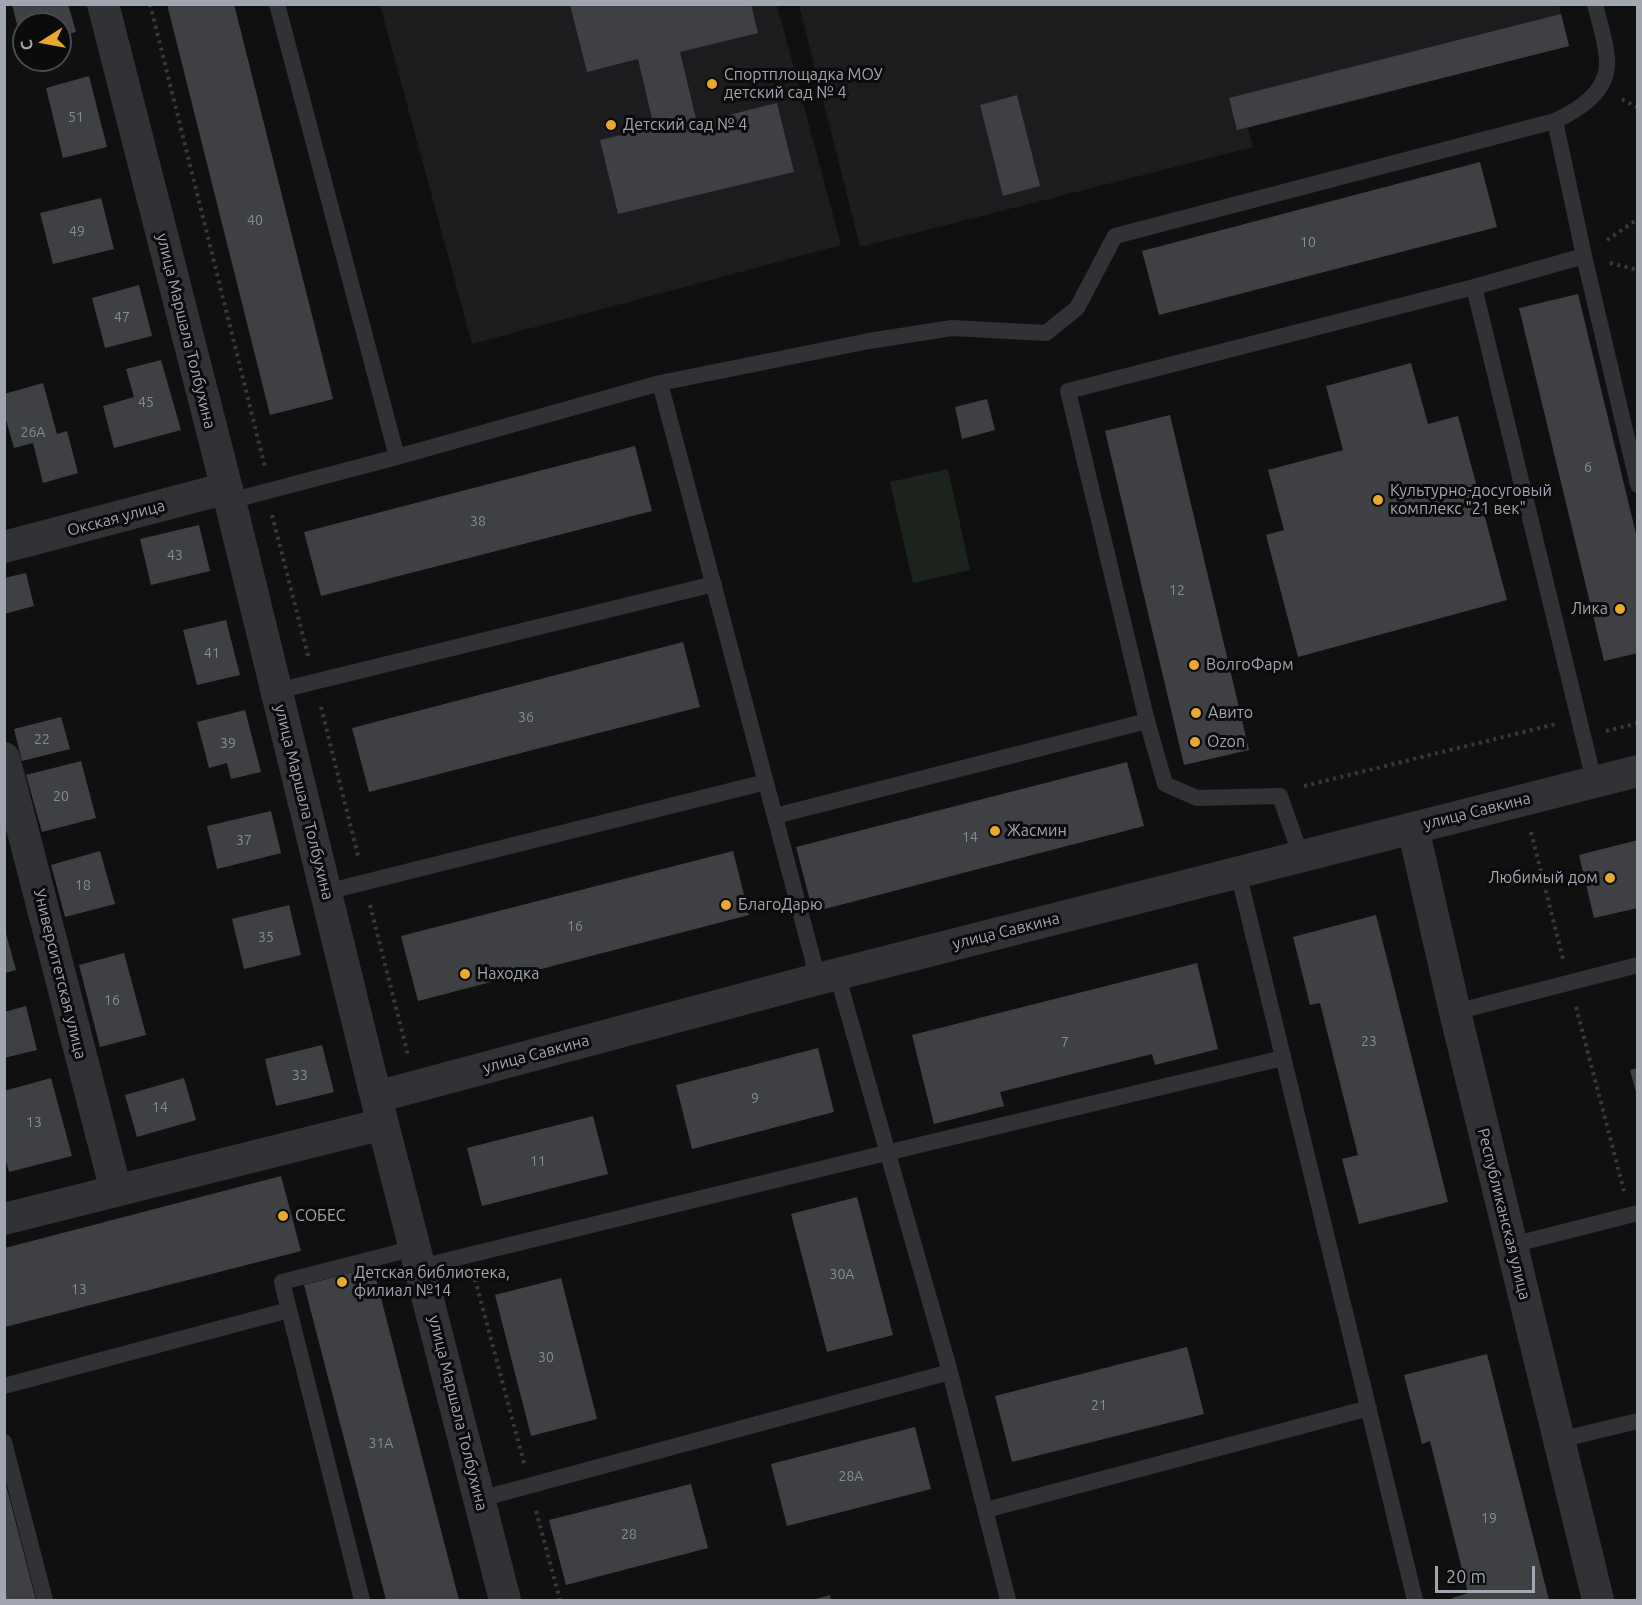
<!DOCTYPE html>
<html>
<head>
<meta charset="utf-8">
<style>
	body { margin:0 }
	#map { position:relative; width:1642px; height:1605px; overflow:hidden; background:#101011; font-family:Ubuntu,sans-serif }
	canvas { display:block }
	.frame { position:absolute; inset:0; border:6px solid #a1a6b1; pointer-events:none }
	.north { position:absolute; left:12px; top:12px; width:60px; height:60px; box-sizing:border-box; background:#0b0b0c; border:2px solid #47494e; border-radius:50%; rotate:259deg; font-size:16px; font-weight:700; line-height:24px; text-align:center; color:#a1a6b1 }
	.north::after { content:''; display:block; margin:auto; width:21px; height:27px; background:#e8a931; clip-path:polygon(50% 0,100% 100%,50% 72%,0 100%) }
	.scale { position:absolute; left:1435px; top:1566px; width:100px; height:27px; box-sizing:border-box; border:3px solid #a1a6b1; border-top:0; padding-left:8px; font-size:18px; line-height:21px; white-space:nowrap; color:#a1a6b1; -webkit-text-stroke:4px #0b0b0c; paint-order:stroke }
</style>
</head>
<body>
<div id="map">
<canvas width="1642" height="1605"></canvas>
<div class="frame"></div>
<div class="north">С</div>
<div class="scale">20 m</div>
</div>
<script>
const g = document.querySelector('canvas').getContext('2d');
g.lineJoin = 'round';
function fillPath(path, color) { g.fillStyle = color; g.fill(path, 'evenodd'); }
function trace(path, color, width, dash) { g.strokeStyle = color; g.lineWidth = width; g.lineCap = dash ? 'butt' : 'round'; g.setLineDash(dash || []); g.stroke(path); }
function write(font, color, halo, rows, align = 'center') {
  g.font = font + ' Ubuntu,sans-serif'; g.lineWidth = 6; g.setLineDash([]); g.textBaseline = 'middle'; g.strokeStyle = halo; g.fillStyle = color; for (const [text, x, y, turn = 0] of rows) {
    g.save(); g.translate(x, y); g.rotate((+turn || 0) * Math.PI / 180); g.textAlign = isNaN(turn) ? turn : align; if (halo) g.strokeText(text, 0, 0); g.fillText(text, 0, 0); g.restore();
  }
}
const built = new Path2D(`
	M380,5H777L841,245L472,344Z
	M799,5H1559L1569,46L1248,128L1253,147L860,247Z`);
const green = new Path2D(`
	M948,469L970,570L913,583L890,482Z`);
const building = new Path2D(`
	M12,4H68L76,32L60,36V24H24L23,48Z
	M167,4H234L333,399L270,415Z
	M751,4L758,33L680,52L697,123L777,103L794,172L618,214L600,140L654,127L638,59L587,72L570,5Z
	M1561,14L1569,46L1237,130L1229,98Z
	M89,76L107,147L63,158L46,88Z
	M1017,95L1040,186L1003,196L980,105Z
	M1480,162L1497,227L1159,315L1142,251Z
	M101,198L114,249L53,264L40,213Z
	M139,285L152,336L105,348L92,298Z
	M1578,294L1638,542V653L1604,661L1519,308Z
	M161,360L181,430L114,448L103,406L134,397L126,369Z
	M1411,363L1428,424L1458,416L1507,600L1298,657L1266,535L1284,530L1268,470L1343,450L1326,386Z
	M43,383L57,434L67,431L78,473L43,483L33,443L14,448L4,413V394Z
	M987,399L995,430L962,439L955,407Z
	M1170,415L1249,750L1184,765L1105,431Z
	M635,446L652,511L321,596L304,532Z
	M199,525L210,571L151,585L140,539Z
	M26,573L34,606L4,614V578Z
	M226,620L240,675L197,685L183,630Z
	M683,642L700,707L369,792L352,728Z
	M245,710L261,772L231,779L227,763L209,768L197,722Z
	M61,717L70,749L22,761L14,729Z
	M81,761L96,818L42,832L26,775Z
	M1127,762L1144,826L813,912L796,847Z
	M271,811L281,853L217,869L207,826Z
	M1638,840V908L1594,918L1579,855Z
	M100,851L115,904L65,917L51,865Z
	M733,851L749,915L418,1001L401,936Z
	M289,905L301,955L244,969L232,919Z
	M1376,915L1448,1202L1359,1224L1342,1159L1358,1155L1320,1003L1310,1005L1293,937Z
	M5,930L16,970L5,973Z
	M124,953L146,1035L100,1047L79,965Z
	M1197,963L1218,1049L1155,1065L1152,1054L1000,1092L1004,1106L934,1124L912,1035Z
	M26,1006L37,1050L4,1058V1012Z
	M322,1045L334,1092L276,1106L265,1059Z
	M818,1048L834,1112L692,1149L676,1085Z
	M1638,1068V1096H1637L1630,1070Z
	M51,1078L72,1156L9,1172L4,1154V1091Z
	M184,1078L196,1120L137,1137L125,1095Z
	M593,1116L608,1174L482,1206L467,1148Z
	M281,1176L301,1251L5,1327V1248Z
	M857,1197L893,1335L827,1352L791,1214Z
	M373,1267L459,1600H386L304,1285Z
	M561,1278L597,1419L531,1436L495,1295Z
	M1187,1347L1204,1414L1012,1462L995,1396Z
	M1487,1354L1549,1600H1452V1598L1468,1593L1430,1441L1422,1444L1404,1375Z
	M915,1427L931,1489L787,1526L771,1464Z
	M4,1481H5L36,1600H4Z
	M691,1484L708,1548L566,1585L549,1520Z
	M830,1595L831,1600H812Z`);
const path = new Path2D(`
	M150,4L265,467
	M1622,99L1638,108
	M1607,240L1638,219
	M1610,263L1638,270
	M272,515L309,659
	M321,707L359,860
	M1606,731L1638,723
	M1304,786L1556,724
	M1531,832L1563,959
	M370,905L408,1055
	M1576,1007L1624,1191
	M475,1279L524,1463
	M536,1511L560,1600`);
const lane = new Path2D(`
	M277,4L397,457
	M1555,121L1584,256L1638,485
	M1474,287L1594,781
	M660,383L818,979
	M230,501L397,457L660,383L869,341L952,328L1046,333L1077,308L1115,236L1555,121C1578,110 1606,93 1607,65C1608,47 1599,22 1595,4
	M277,691L714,584
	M775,816L1147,721
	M1301,856L1280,796L1197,798L1165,784L1147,721L1068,391L1474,287L1584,256
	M1238,872L1415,1600
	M326,892L766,782
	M837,974L950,1372L1008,1600
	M1455,1012L1638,965
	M1512,1245L1638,1213
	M420,1267L886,1153L1283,1058
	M4,1386L289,1310
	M1559,1440L1638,1421
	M4,1442L45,1600
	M480,1499L950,1372
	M986,1510L1369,1408
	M362,1600L282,1282L415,1248`);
const street = new Path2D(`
	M103,4L230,501L376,1097L505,1600
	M4,547L227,488
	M4,758L116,1191
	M1413,828L1455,1012L1598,1600
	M376,1097L818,979L1638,771
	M4,1219L383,1124`);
const markers = [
	[712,84,6,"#e8a931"],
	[611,125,6,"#e8a931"],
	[1378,500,6,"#e8a931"],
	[1620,609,6,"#e8a931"],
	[1194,665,6,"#e8a931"],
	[1196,713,6,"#e8a931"],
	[1195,742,6,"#e8a931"],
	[995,831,6,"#e8a931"],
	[1610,878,6,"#e8a931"],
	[726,905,6,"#e8a931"],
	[465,974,6,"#e8a931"],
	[283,1216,6,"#e8a931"],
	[342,1282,6,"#e8a931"]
];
const numberNames = [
	["51",76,117],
	["40",255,220],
	["49",77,231],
	["10",1308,242],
	["47",122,317],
	["45",146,402],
	["26А",33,432],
	["6",1588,467],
	["38",478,521],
	["43",175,555],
	["12",1177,590],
	["41",212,653],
	["36",526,717],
	["22",42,739],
	["39",228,743],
	["20",61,796],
	["14",970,837],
	["37",244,840],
	["18",83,885],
	["16",575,926],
	["35",266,937],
	["16",112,1000],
	["23",1369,1041],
	["7",1065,1042],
	["33",300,1075],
	["9",755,1098],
	["14",160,1107],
	["13",34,1122],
	["11",538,1161],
	["30А",842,1274],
	["13",79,1289],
	["30",546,1357],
	["21",1099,1405],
	["31А",381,1443],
	["28А",851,1476],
	["19",1489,1518],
	["28",629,1534]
];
const poiNames = [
	["Спортплощадка МОУ",724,75],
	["детский сад № 4",724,93],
	["Детский сад № 4",623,125],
	["Культурно-досуговый",1390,491],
	["комплекс \"21 век\"",1390,509],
	["Лика",1608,609,"right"],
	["ВолгоФарм",1206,665],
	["Авито",1208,713],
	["Ozon",1207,742],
	["Жасмин",1007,831],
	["Любимый дом",1598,878,"right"],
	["БлагоДарю",738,905],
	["Находка",477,974],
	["СОБЕС",295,1216],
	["Детская библиотека,",354,1273],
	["филиал №14",354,1291]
];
const streetNames = [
	["улица Маршала Толбухина",186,331,76],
	["Окская улица",116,518,-15],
	["улица Маршала Толбухина",304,802,76],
	["улица Савкина",1477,811,-14],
	["улица Савкина",1006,931,-14],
	["Университетская улица",60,974,76],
	["улица Савкина",536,1054,-15],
	["Республиканская улица",1504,1214,76],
	["улица Маршала Толбухина",458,1413,76]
];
fillPath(built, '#1c1c1e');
fillPath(green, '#1c231d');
fillPath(building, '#3f4044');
trace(path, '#37393d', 4, [3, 4.5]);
trace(lane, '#313236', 16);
trace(street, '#313236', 32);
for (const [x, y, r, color] of markers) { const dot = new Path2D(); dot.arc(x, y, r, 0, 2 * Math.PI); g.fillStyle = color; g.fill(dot); trace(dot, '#0b0b0c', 2); }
write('14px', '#888c96', null, numberNames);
write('16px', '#a1a6b1', '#0b0b0c', poiNames, 'left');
write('16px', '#a1a6b1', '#0b0b0c', streetNames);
</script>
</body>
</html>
